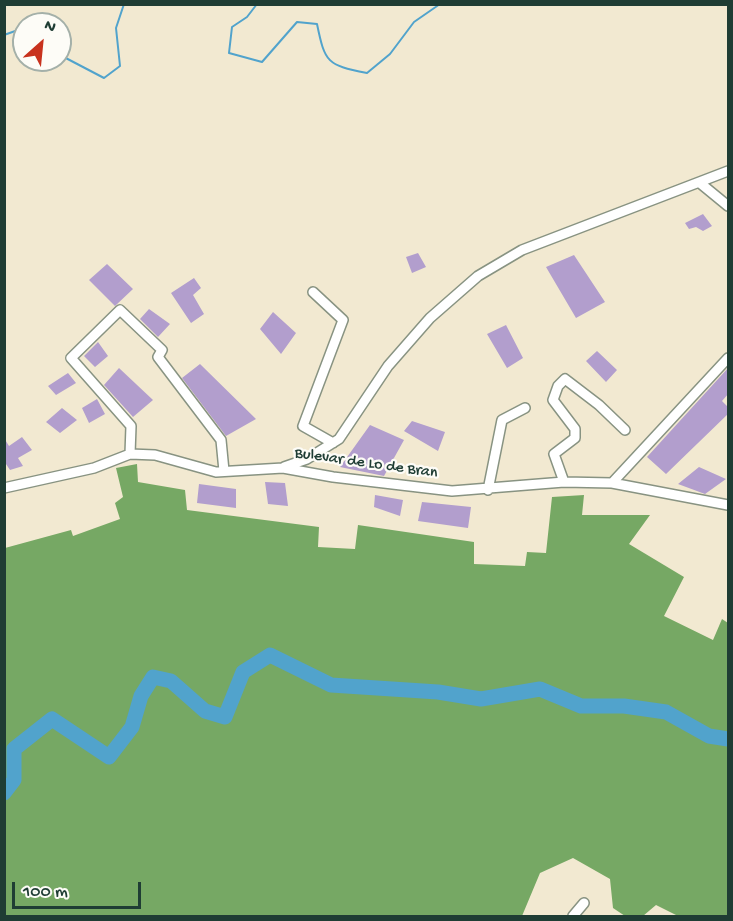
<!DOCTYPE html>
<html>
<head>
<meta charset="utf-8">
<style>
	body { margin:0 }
	#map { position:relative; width:733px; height:921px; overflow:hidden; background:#f2e9d1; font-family:"Gochi Hand",sans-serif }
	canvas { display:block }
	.frame { position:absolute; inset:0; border:6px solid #1f3d34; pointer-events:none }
	.north { position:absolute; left:12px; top:12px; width:60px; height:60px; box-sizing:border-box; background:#fdfcf7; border:2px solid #a4b0a9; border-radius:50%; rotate:27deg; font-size:16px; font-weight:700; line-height:24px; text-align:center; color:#1f3d34 }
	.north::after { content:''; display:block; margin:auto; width:21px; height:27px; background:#c8321e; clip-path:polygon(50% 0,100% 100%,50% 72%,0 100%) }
	.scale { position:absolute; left:12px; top:882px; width:129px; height:27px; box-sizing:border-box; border:3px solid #1f3d34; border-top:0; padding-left:8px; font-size:18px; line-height:21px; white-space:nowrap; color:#1f3d34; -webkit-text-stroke:4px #fdfcf7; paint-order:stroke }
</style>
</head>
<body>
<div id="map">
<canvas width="733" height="921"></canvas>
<div class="frame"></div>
<div class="north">N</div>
<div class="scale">100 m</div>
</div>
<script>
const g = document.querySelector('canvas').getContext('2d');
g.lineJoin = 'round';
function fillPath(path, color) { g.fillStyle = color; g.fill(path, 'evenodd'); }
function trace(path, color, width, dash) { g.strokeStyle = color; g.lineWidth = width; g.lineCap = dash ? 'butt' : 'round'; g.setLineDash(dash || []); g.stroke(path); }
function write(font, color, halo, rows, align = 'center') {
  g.font = font + ' "Gochi Hand",sans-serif'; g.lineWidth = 4.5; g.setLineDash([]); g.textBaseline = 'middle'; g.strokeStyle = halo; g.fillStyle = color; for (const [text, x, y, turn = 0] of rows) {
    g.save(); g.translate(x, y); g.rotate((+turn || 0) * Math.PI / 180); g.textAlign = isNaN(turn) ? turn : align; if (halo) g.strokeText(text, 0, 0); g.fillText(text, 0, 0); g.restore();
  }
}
const forest = new Path2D(`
	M137,464L138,482L185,490L187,510L319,527L318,547L355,549L358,525L474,542V564L525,566L527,552L546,553L552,497L584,495L582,515H650L629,544L684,577L664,616L713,640L722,619L728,623V916H678L656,905L643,916H625L613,908L610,879L573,858L540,873L522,916H5V548L71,530L73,536L120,519L115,503L123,497L116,468Z`);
const stream = new Path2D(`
	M257,4L247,17L232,27L229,53L262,62L297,22L317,24C325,63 327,65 367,73L390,54L414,22L440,4
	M4,35L18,30L24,34
	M60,55L104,78L120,66L116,28L124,4`);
const river = new Path2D(`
	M4,793L14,780V749L52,719L109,757L132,727L141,696L153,677L171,681L205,711L225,717L243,672L270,655L331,685L438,692L481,699L540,689L581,706H624L666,712L709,736L728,739`);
const building = new Path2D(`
	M703,214L712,226L703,231L696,227L689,229L685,223Z
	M418,253L426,267L412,273L406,257Z
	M574,255L605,302L576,318L546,267Z
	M107,264L133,289L115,306L89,280Z
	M194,278L201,288L193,295L204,314L191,323L171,293Z
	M149,309L170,324L158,337L140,319Z
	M273,312L296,333L281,354L260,329Z
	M506,325L523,358L507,368L487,334Z
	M98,342L108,356L95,367L84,356Z
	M597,351L617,370L606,382L586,361Z
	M200,364L256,419L226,436L182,378Z
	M729,367V393L722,401L729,408V413L666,474L647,457Z
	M119,368L153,400L133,417L104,385Z
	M68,373L76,383L56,395L48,386Z
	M97,399L105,414L89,423L82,408Z
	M62,408L77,420L60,433L46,422Z
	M412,421L445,432L438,451L404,431Z
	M370,425L404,440L384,476L340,467Z
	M22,437L32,450L18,458L23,466L10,470L4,461V438L9,446Z
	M699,467L726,479L705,494L678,484Z
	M265,482L285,483L288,506L268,504Z
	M199,484L236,489V508L197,503Z
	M375,495L403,500L400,516L374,507Z
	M422,502L471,507L468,528L418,521Z`);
const minor = new Path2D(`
	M700,183L728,206
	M313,292L343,320L303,426L333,443
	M130,454L131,426L71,358L120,310L162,350L158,357L221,440L224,471
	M284,467L307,459L339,439L388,366L430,318L478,276L522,250L728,171
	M564,482L554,454L575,438V429L553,400L558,386L565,379L599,405L625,430
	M612,483L728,358
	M4,488L94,468L130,454L155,455L216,472L283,468L333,477L452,491L564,482L612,483L728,505
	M488,490L502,420L525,408
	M573,916L584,903`);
const streetNames = [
	["Bulevar de Lo de Bran",366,464,8]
];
fillPath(forest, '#76a864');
trace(stream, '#51a3cc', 2);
trace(river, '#51a3cc', 15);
fillPath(building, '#b29ecd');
trace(minor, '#889382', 12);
trace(minor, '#fff', 9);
write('16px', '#1f3d34', '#fdfcf7', streetNames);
</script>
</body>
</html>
